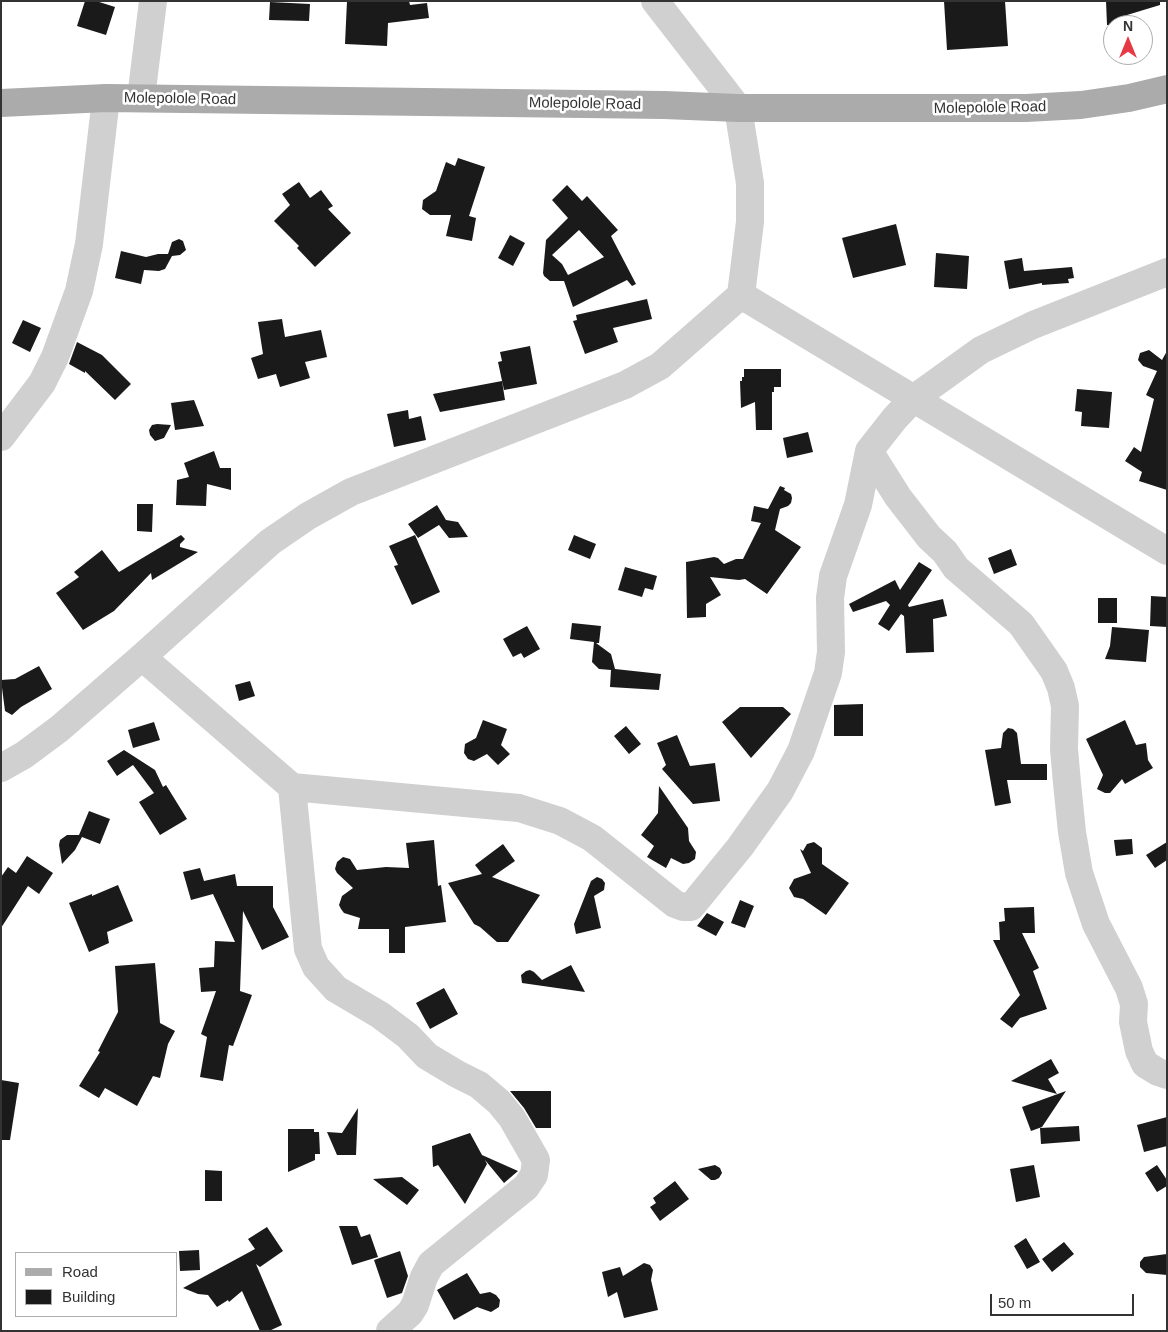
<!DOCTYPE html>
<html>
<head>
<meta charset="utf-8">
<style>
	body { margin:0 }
	#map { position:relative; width:1168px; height:1332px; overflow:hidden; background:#fff; font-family:Arial,sans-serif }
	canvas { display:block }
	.frame { position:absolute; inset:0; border:2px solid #333; pointer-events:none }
	.legend { position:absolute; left:15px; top:1252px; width:162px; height:65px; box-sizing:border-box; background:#fff; border:1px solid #adadad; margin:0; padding:6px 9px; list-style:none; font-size:15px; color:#333 }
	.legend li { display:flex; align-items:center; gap:10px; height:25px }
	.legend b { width:25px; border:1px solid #adadad }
	.north { position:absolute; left:1103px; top:15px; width:50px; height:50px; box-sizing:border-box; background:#fff; border:1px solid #adadad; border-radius:50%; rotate:0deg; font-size:14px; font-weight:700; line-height:20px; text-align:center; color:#333 }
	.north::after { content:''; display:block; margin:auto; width:18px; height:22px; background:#e63946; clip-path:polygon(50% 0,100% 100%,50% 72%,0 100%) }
	.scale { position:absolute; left:990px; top:1294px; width:144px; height:22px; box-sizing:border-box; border:2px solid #333; border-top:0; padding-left:6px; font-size:15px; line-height:18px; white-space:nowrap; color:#333; -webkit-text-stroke:4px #fff; paint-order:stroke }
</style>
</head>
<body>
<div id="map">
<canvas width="1168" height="1332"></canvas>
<div class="frame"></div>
<ul class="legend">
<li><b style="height:6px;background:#ababab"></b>Road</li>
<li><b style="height:14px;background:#1a1a1a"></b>Building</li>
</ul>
<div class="north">N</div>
<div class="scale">50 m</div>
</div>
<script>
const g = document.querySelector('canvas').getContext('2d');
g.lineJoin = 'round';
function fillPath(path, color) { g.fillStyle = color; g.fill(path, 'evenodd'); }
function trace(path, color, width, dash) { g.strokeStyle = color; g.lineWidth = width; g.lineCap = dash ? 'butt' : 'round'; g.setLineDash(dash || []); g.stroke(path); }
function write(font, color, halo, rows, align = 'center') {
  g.font = font + ' Arial,sans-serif'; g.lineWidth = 5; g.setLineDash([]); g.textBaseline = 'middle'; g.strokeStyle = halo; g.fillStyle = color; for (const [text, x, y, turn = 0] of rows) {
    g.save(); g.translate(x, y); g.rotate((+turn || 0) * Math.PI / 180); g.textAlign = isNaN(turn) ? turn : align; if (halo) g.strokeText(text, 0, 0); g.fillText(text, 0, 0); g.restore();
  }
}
const building = new Path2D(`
	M85,1H96L115,7L106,35L77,26Z
	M347,1H409L410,5L427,3L429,18L388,23L387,46L345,44Z
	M944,1H1005L1008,46L947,50Z
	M1106,1H1160V5L1127,15L1128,25H1107Z
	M270,2L310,4L309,21L269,20Z
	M458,158L485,167L469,216L476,218L472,241L446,236L451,215H430L422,209L423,200L436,191L446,162L455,166Z
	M299,182L310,198L321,190L333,206L328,209L351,233L315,267L297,248L299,246L274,221L290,205L282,194Z
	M567,185L582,201L587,196L618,230L611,236L636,284L632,286L627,280L573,307L564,281H550L544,276L543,273L546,240L568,218L552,200ZM579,230L604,257L568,275L562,264L552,255Z
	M896,224L906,265L853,278L842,238Z
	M510,235L525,243L513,266L498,258Z
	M179,239L183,241L186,250L180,255L172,256L165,269L159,271L144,270L141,284L115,278L121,251L146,257L158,254H168L172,242Z
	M936,253L969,256L967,289L934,287Z
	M1022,258L1024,271L1072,267L1074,278L1068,279L1069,283L1042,285V283L1009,289L1004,261Z
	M647,299L652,319L613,328L618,342L585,354L573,321L577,320L576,315Z
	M282,319L285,337L321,330L327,357L305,362L310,378L280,387L276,374L258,379L251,358L263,354L258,322Z
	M23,320L41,328L30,352L12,343Z
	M77,342L102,355L131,384L115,400L85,371V373L69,364Z
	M530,346L537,384L504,390L498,362L502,361L500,352Z
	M1149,350L1162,360L1167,351V490L1139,481L1142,472L1125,461L1134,447L1141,452L1154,399L1146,395L1157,371L1143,366L1138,360L1140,353Z
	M744,369H781V387H774V392H772V430H756L755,402L741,408L740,381H742V377H744Z
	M502,381L505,400L440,412L433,394Z
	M1077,389L1112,392L1109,428L1081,426L1082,412L1075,411Z
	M194,400L204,426L175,430L171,403Z
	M408,410L409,419L421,416L426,440L394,447L387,414Z
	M157,424L171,425L164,438L155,441L150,435L149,430L152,425Z
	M808,432L813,452L787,458L783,438Z
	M214,451L220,468H231V490L207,484L206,506L176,505L177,480L189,477L184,463Z
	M780,486L785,488L784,490L791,494L792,498L791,503L788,506L780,509L775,530L801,547L767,594L745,579L739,580L710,577L721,595L706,604V617L687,618L686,562L714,557L718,558L724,564L736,559H743L761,523L751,521L754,506L768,509Z
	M137,504H153L152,532L137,531Z
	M437,505L446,520L458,522L468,537L449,538L439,525L418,538L408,524Z
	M181,535L185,539L180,544V547L198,552L152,580L151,573L114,611L83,630L56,593L79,577L74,572L102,550L119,572Z
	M415,535L440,592L412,605L394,566L398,565L389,546Z
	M574,535L596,544L590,559L568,550Z
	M1011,549L1017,565L994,574L988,558Z
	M919,562L932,570L908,605L909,607L943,599L947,616L933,619L934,652L906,653L904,616L901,614L889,631L878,624L890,605L886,601L853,612L849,604L895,580L900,590Z
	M625,567L657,576L653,590L645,588L642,597L618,590Z
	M1151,596L1167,597V627L1150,626Z
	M1098,598H1117V623H1098Z
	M572,623L601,626L599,643H596L611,654L615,669L661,674L659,690L610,687L611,670L599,669L592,662L594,642L570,639Z
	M527,626L540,649L524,658L521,653L513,657L503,639Z
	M1112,627L1149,630L1146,662L1105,659L1110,646Z
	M39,666L52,689L21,707L12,715L5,711L1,680L15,679Z
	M250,681L255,696L239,701L235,685Z
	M863,704V736H834V705Z
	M740,707H783L791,714L751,758L722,722Z
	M483,720L507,729L501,745L510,754L498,765L487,754L474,761L468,759L464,753L465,744L476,738Z
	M1125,720L1136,745L1146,743L1148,760L1153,768L1125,784L1122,779L1110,793H1105L1097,789L1103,775L1086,739Z
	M154,722L160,740L133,748L128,730Z
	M626,726L641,744L629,754L614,736Z
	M1008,728L1013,729L1017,733L1021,764H1047V780H1007L1011,803L995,806L985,750L1001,748L1003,733Z
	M677,735L690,766L715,763L720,801L693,804L662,769L666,765L657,743Z
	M124,750L155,770L163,787L166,785L187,819L160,835L139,802L154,793L133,765L117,776L107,761Z
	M659,786L688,828L689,841L696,852L695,859L689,863L683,864L671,858L666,868L647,857L654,846L641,835L658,813Z
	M89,811L110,819L100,844L82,837L75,850L62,864L59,845L60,840L67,835H79Z
	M1132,839L1133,854L1116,856L1114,840Z
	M434,840L438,886L441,885L446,922L405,927V953H389V929H358L360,918L344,913L341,909L339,905L342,896L353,888L337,873L335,869L337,862L343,857L350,859L357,870L386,867L409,868L406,843Z
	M814,842L822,848V864L849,883L826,915L803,899L794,897L789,888L794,879L811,873L800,849L803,851L807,844Z
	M1167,842V860L1155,868L1146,855Z
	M503,844L515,861L492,877L540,895L508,942H497L480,927L474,924L448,883L482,874L475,865Z
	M27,856L53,873L39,894L28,886L1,928V877L8,867L16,873Z
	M200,868L204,881L235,874L237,886H273V907L289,937L262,950L243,911L240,991L252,995L233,1046L229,1045L223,1081L200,1077L207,1037L201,1034L216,991L201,992L199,968L214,967L215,941L235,942L213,894L191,900L183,872Z
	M597,877L602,879L605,883L604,890L594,896L601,928L576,934L574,924L591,881Z
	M118,885L133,921L107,932L109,943L89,952L69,903L92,894V896Z
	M740,900L754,906L745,928L731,923Z
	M1034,907L1035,933H1022L1039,968L1033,971L1047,1009L1020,1018L1012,1028L1000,1019L1020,995L993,940H1000L999,922L1005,921L1004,908Z
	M707,913L724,922L716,936L697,926Z
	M155,963L160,1023L175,1031L168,1044L160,1078L153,1076L137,1106L105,1088L99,1098L79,1086L100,1052L98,1051L118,1012L115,966Z
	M571,965L585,992L522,983L521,975L526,971L530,970L534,972L542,980Z
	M444,988L458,1014L430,1029L416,1003Z
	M1051,1059L1059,1073L1048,1079L1057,1094L1011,1081Z
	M1,1080L19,1083L10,1140H1Z
	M510,1091H551V1128H536L524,1108Z
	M1066,1091L1042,1127L1031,1131L1022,1107Z
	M358,1108L356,1155H337L327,1132L342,1133Z
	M1167,1117V1146L1144,1152L1137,1125Z
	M1079,1126L1080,1141L1041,1144L1040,1128Z
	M288,1129H314V1132H319L320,1154H315V1160L288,1172Z
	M470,1133L482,1155L518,1171L504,1183L485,1160L487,1164L465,1204L438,1165L433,1167L432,1146Z
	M715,1165L720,1168L722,1173L719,1178L715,1180H711L698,1169Z
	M1034,1165L1040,1197L1016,1202L1010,1169Z
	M1157,1165L1167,1180V1186L1157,1192L1145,1173Z
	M205,1170L222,1171V1201H205Z
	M402,1177L419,1190L407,1205L373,1179Z
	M675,1181L689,1199L660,1221L650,1207L656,1203L653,1198Z
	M339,1226H357L361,1237L370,1234L378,1257L352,1265Z
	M267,1227L283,1251L260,1267L256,1264L282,1325L269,1331H260L242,1291L229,1302L228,1300L217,1307L208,1295L198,1294L183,1288L255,1249L248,1239Z
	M1026,1238L1040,1262L1027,1269L1014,1246Z
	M1064,1242L1074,1254L1052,1272L1042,1259Z
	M199,1250L200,1270L180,1271L179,1251Z
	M400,1251L408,1276L402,1293L387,1298L374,1260Z
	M1167,1254V1275L1146,1273L1140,1267V1262L1144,1257Z
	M644,1263L650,1265L653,1270L651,1280L658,1310L624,1318L617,1292L608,1297L602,1272L620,1267L623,1276Z
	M467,1273L480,1294L490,1292L496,1295L500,1300L499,1307L491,1312L477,1307L454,1320L437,1290Z`);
const minor = new Path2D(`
	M655,1L738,108L750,183V222L741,295
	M141,98L153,1
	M1,437L42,383L55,357L79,291L89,244L106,98
	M869,451L898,497L929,537L945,552L956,568L1021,624L1054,671L1061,688L1065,706L1064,749L1067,783L1072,832L1079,873L1096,924L1129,988L1134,1004L1133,1022L1139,1051L1145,1064L1158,1072L1167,1075
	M142,657L292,787L519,808L560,821L592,838L675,904L683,907H691L740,847L780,791L801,751L828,673L831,652L830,598L833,576L858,505L869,451L895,418L913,399L981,350L1033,325L1167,272
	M1,768L24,755L59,729L142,657L270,542L308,516L351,492L625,385L660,366L741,295L1167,551
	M292,787L308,949L316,967L336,989L380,1015L408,1036L427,1056L457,1074L479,1085L499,1102L512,1118L536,1160L534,1175L526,1187L431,1264L424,1277L415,1305L410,1313L390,1331`);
const major = new Path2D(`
	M1,103L106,98L664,105L738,108H1026L1081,105L1129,98L1167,89`);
const streetNames = [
	["Molepolole Road",180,99,1],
	["Molepolole Road",585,104,1],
	["Molepolole Road",990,108,-1]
];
fillPath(building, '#1a1a1a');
trace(minor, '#d0d0d0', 28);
trace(major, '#ababab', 28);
write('15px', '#333', '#fff', streetNames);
</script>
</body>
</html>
